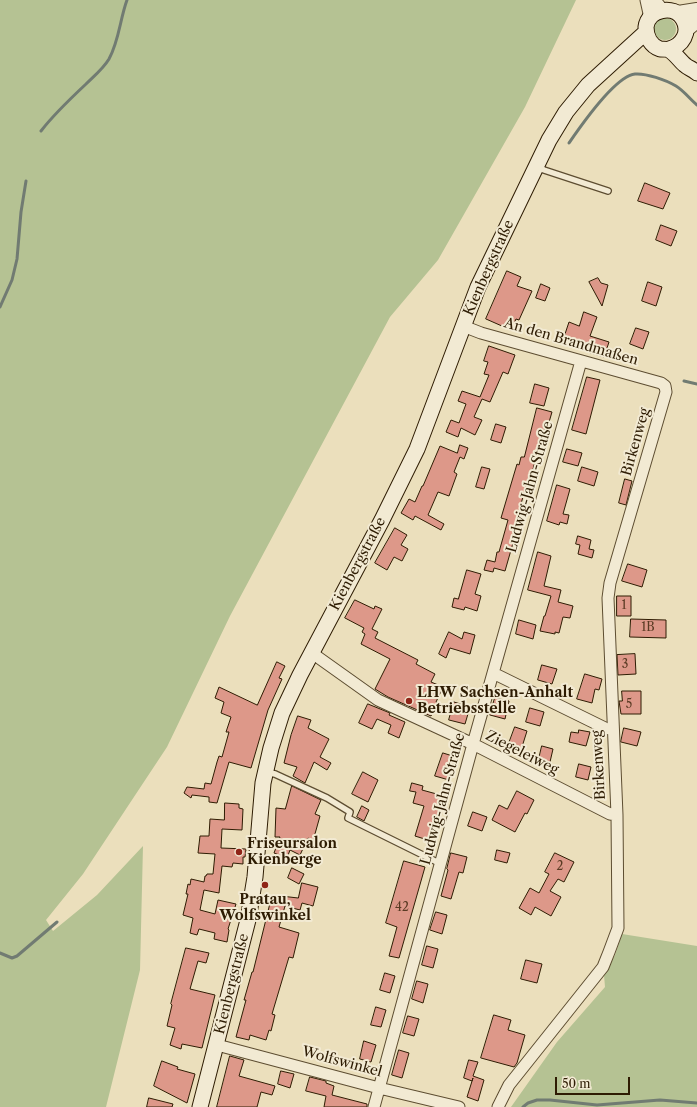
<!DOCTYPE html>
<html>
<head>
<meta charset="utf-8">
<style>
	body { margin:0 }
	#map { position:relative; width:697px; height:1107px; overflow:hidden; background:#ebdfbc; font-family:"Libre Caslon Text",serif }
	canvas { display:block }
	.scale { position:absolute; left:555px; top:1077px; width:75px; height:18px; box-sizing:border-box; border:2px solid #2e1c03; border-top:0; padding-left:5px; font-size:12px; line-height:14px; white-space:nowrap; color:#2e1c03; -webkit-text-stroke:3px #f2ead3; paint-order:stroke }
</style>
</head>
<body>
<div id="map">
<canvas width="697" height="1107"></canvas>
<div class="scale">50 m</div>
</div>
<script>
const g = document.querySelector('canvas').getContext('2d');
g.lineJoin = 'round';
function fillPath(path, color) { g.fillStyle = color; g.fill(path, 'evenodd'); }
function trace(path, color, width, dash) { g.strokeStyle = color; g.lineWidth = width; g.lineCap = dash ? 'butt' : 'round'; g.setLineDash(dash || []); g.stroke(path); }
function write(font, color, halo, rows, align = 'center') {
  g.font = font + ' "Libre Caslon Text",serif'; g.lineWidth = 4; g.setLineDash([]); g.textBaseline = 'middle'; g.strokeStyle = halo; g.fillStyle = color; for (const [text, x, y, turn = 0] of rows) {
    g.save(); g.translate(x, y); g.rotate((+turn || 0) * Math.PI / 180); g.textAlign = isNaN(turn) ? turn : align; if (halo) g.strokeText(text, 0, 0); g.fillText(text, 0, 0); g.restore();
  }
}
const green = new Path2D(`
	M0,0H576L525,107L438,260L390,317L230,616L167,747L83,874L46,920L53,931L97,895L143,846L140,970L106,1107H0Z
	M654 29a11 11 0 1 1 22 0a11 11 0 1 1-22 0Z
	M622,934L697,946V1107H511L557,1042L605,987L604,975L615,955Z`);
const stream = new Path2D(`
	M41,131C54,114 70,99 86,84C94,76 103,69 109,59C119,41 120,19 127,0
	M569,143C580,127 615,76 635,74C646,73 666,80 676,86C684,91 690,99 697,105
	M0,307L12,280L17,259L21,212L26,181
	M684,381L697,384
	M0,953L12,958L17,956L57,922
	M523,1107L528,1103L537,1100H550L597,1105L660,1100L697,1103`);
const building = new Path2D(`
	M645,183L670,193L663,209L638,201Z
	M661,225L677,231L671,246L656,240Z
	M507,271L521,277L517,286L532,291L519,320L516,319L511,330L486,319Z
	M598,278L601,283L608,285L602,306L589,282Z
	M648,282L662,287L656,306L642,301Z
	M541,284L550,288L545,301L536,298Z
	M584,312L597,317L590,336L609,342L604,357L588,352L590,346L564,337L569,322L579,326Z
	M636,328L649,332L643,349L630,344Z
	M489,346L515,355L508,374L503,372L490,402L482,399L474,417L482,420L475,435L461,428L458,437L446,432L451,420L459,423L466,404L458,401L462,391L480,397L489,375L484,374L488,362L484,361Z
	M587,377L600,380L586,434L572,430Z
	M535,384L549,388L544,406L530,403Z
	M537,408L552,412L547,429H545L539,452H537L531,478L529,477L520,507L523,508L505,571L494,568L493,572L484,570L487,560L495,562L497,552H499L508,520L501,518L517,464L519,465L521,457H524Z
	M496,424L506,427L501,443L491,440Z
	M460,445L468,448L464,459L460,457L454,472L457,474L449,496L438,492L428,515L444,524L441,530L415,516L413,520L401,513L409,499L415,502L422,486H423L440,446L457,453Z
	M567,449L582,453L578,466L563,462Z
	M482,467L490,469L484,489L476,487Z
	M582,467L598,472L594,486L578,481Z
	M625,479L632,481L626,505L619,503Z
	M557,485L570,489L563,514L569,515L567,524L560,522L559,525L547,521Z
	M395,528L407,535L401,545L408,549L402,561L394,557L387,570L375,563Z
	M578,536L591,540L589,549L594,550L592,558L578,554L580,545L576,544Z
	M538,552L551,556L544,586L561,590L558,602L573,606L570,618L563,617L559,633L555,632V634L540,631L544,616H545L551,596L528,590Z
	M628,564L647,570L642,587L622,581Z
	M467,570L481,574L475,594L481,596L477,611L465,607L464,610L452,607L454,598L458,599Z
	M617,596H631V616H617Z
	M355,600L374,609L375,606L382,609L372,629L378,632L375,638L418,660L416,664L435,674L431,682L443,687L436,702L437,703L431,716L388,697L375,689L390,659L361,644L365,634L362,632L364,628L345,618Z
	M631,619L666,620V638L630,637Z
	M519,620L536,625L533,639L516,634Z
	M449,632L462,639L464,632L475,635L470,654L450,648L446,658L439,654Z
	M635,654L636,674L618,675L617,655Z
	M277,662L285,666L279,678L282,679L268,710L251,768L229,762L217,803L209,802V797L192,795L191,798L184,793L187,787L204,789L205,783L211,784L217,762L219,756L222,757L229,732H226L231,717L221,713L224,702L215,698L219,687L257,705Z
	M542,665L557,669L552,684L538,680Z
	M585,674L602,679L599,690L595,689L592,703L577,699Z
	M622,691H641V714H621L619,701H622Z
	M495,698L509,701L505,719L490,715Z
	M454,702L470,707L465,724L449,720Z
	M368,704L390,713L389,715L405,722L399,738L388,733L391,725L377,719L372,729L359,723Z
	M530,708L544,712L540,726L526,722Z
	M298,716L311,720L308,728L329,739L320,757L331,763L327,770L314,762L305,783L293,776L297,767L284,763L291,735Z
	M515,727L527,731L521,750L508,746Z
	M624,728L641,732L637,746L621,742Z
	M579,730L590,732L586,746L569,742L571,732L578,733Z
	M542,746L553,749L550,762L539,759Z
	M443,753L456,757L449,780L435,776Z
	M579,764L591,767L588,780L576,777Z
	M363,772L378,780L368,802L352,794Z
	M412,783L423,786L422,790L444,796L431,841L415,836L424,806L413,803L416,792L410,791Z
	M292,786L321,800L315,814L320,816L313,841L308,838L300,855L290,850L287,858L274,853L280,837H275L276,808L285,809Z
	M517,791L534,800L527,814L525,813L515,832L492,820L499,805L507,809Z
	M225,803L239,804V808L243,809L242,830L222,829L221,848L246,849L245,857H243V864L233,863L232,867L222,866L219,893L204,890L200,910L215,914L218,900L236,904L228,929L229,930L227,942L214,939L215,933L199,929L197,935L190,933L193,918L183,915L188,894H186L188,884L190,885L191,879L204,882L205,876H206L207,874H213L215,854L198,853L200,836H209L210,819L224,820Z
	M362,806L369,810L364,821L357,817Z
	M473,812L487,817L482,831L468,826Z
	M497,850L510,853L507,863L495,860Z
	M451,853L467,857L463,873L459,872L451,899L441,896L448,870L447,869Z
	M555,853L574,862L564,882L558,879L550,891L561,897L551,916L535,907L531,915L519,908L530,888L539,893L549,874L545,872Z
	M404,861L425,867L399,958L389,956L397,927L386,923Z
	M292,868L304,874L299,884L288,878Z
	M302,883L318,887L313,906L302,903L300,910L285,906L279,927L299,933L293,958L289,957L272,1014L275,1015L271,1031L269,1030L266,1040L250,1035L249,1040L236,1037L246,1000H244L252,972H253L271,899L280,901L281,896L298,898Z
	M436,912L447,915L442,934L430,930Z
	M427,946L438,949L433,968L422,965Z
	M186,948L209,953L206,963L198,961L190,989L215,995L202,1048L182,1044L181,1049L170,1045L175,1028L167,1026L172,1005L171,1004Z
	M526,960L542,964L537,983L521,979Z
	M385,973L395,976L390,993L380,990Z
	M417,981L428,984L423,1003L412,999Z
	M376,1007L386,1010L381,1027L371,1025Z
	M494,1015L511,1020L508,1030L525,1035L517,1063L514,1067L481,1058Z
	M408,1016L419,1019L414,1036L403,1033Z
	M364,1041L376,1045L371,1062L360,1059Z
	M399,1050L409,1053L402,1078L392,1075Z
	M230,1056L244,1060L239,1076L275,1086L272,1095L261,1092L257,1107H217Z
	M469,1060L478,1062L473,1076L484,1080L478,1101L467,1097L473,1078L472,1081L464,1078Z
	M162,1061L178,1067L177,1069L195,1074L187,1103L154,1086Z
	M281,1071L294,1074L290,1088L278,1084Z
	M310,1077L326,1081V1083L334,1086L332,1095L367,1104V1107H324L326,1096L306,1091Z
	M149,1098L173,1104L172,1107H147Z`);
const service = new Path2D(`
	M536,166L544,170L608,191
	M266,772L275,774L327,798L350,812L348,818L441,864`);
const minor = new Path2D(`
	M646,0L650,18
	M655,0L663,10
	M463,326L481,333L661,383L665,386L666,392L610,583L608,598L617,815L618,928L609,952L603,967L509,1085L498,1107
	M312,653L378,700L473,744L610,814L617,815
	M493,673L605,728L613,730
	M217,1045L379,1088L459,1107
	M374,1107L473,744L581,361`);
const tertiary = new Path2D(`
	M678,13L697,10
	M686,30L697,21`);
const secondary = new Path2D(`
	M669,49C682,46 691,32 683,19C674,4 648,9 646,27C646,37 651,46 660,49C663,49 667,49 669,50C675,53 680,61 685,65C688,68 693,69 697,73
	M200,1107L248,920L255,877L263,783L271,748L282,713L300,675L382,520L417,449L478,287L549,140L566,112L588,85L646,32`);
const markers = [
	[409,701,4,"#8f2418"],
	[239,852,4,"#8f2418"],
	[265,885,4,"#8f2418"]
];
const numberNames = [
	["1",624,606],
	["1B",648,628],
	["3",625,665],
	["5",629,705],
	["2",560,867],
	["42",402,908]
];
const streetNames = [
	["Kienbergstraße",489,268,-66],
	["An den Brandmaßen",571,342,16],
	["Birkenweg",636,442,-74],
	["Ludwig-Jahn-Straße",530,487,-74],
	["Kienbergstraße",358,564,-62],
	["Ziegeleiweg",522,753,27],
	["Birkenweg",599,765,-93],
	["Ludwig-Jahn-Straße",443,799,-75],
	["Kienbergstraße",232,984,-76],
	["Wolfswinkel",342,1062,15]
];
const poiNames = [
	["LHW Sachsen-Anhalt",417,693],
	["Betriebsstelle",417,709],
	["Friseursalon",247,844],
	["Kienberge",247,860],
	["Pratau,",265,900,"center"],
	["Wolfswinkel",265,916,"center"]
];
fillPath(green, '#b5c293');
trace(stream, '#717b72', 3);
fillPath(building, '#dd9889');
trace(building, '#2e1c03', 1);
trace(service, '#5d4d31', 8);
trace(minor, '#5d4d31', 13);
trace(tertiary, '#5d4d31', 16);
trace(secondary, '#2e1c03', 17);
trace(service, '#f2ead3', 5.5);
trace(minor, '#f2ead3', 11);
trace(tertiary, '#f2ead3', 14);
trace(secondary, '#f2ead3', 15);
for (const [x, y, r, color] of markers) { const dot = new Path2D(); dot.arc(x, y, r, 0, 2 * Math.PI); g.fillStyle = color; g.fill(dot); trace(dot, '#f2ead3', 1.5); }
write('12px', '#5a3b24', null, numberNames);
write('14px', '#2e1c03', '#f2ead3', streetNames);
write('bold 14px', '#2e1c03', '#f2ead3', poiNames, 'left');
</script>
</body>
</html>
